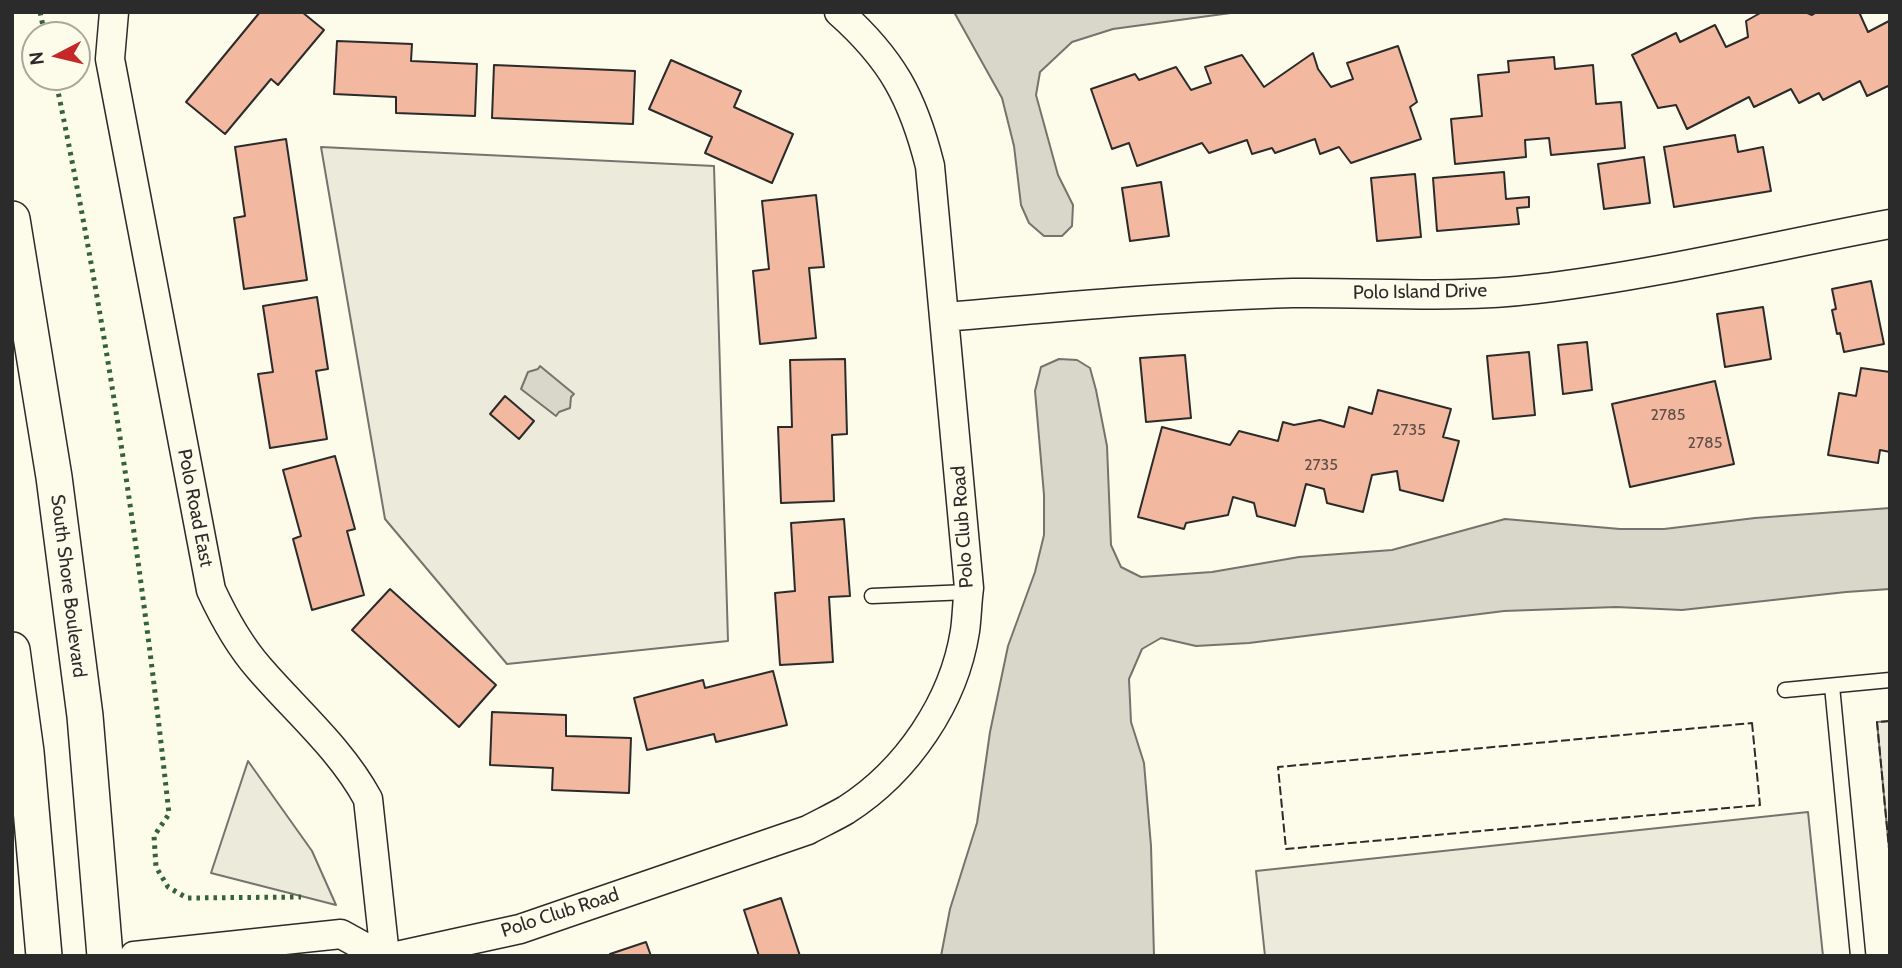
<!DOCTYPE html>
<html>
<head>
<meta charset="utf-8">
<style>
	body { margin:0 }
	#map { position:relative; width:1902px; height:968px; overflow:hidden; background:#fdfbea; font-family:Cabin,sans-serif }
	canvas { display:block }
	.frame { position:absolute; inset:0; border:14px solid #2b2b2b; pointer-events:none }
	.north { position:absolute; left:21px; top:21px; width:70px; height:70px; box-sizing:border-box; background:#fdfbea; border:2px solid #a9a89e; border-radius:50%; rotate:263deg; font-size:19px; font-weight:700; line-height:28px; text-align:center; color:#2b2b2b }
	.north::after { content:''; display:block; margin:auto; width:24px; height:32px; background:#c62828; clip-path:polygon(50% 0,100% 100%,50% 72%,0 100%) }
</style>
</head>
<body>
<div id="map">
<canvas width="1902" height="968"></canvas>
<div class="frame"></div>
<div class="north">N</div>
</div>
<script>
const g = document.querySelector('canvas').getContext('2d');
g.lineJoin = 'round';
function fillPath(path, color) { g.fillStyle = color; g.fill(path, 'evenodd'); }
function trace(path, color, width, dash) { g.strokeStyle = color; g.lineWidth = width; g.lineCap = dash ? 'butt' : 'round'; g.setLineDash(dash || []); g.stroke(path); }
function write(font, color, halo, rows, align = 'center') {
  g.font = font + ' Cabin,sans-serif'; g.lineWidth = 5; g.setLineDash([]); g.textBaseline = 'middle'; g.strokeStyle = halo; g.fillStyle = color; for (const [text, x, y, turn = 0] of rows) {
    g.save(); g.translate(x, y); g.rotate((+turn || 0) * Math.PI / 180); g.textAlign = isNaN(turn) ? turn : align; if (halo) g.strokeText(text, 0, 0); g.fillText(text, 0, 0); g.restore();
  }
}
const green = new Path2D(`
	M321,147L714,166L728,641L507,664L385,519Z
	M1890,721V859L1877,722Z
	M248,761L312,851L336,905L211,873Z
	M1808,812L1823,956H1265L1256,871Z`);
const water = new Path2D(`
	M954,12H1238L1113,29L1072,42L1040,72L1036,95L1058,175L1073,205L1072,226L1062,236H1044L1029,223L1021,205L1014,146L1002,98Z
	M1059,359L1077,360L1090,368L1096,390L1107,446L1111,545L1121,567L1141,577L1212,572L1299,557L1392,550L1505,519L1620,529H1664L1755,518L1890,508V589L1846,592L1682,610L1616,607L1504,611L1249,643L1196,646L1161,638L1142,649L1129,679L1131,722L1144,763L1151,846L1154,956H941L950,909L977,823L990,732L1008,646L1035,572L1044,535V495L1035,391L1041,367Z
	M540,366L574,394L571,397L570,408L559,412L556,416L521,389L528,372L538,369Z`);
const building = new Path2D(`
	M260,12H302L324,30L278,85L271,79L225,134L186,102Z
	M1762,12H1805L1812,15L1817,12H1859L1868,32L1889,21L1890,12V89L1888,86L1867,96L1860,81L1823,100L1819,93L1799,103L1791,89L1754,107L1749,97L1687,129L1676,105L1658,108L1632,55L1676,33L1680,42L1715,25L1726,47L1748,37L1746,21Z
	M337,41L412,44L411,61L477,64L475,116L396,113V97L334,94Z
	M1398,46L1417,102L1410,107L1421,139L1351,163L1339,147L1320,154L1315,139L1275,153L1272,148L1252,154L1247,140L1209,153L1202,143L1137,166L1129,143L1112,149L1091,89L1135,74L1139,80L1176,67L1191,90L1211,83L1205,67L1242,55L1264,87L1313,53L1318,69L1331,87L1353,79L1347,63Z
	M1554,57L1555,69L1593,65L1596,104L1621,102L1625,148L1551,155L1549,138L1525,140L1526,157L1455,164L1451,119L1482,116L1478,75L1509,72L1508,61Z
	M671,60L741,91L734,107L793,134L772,183L705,153L712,137L649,109Z
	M494,65L635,71L633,124L492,118Z
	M1735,135L1738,152L1763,147L1771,191L1674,207L1664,147Z
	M286,139L307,280L244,289L234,218L245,216L235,147Z
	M1644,157L1650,203L1604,209L1598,164Z
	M1504,172L1506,199L1529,197V207L1517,208L1519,224L1437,231L1433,178Z
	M1415,174L1421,237L1377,241L1371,178Z
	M1161,182L1169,236L1130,241L1122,188Z
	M816,195L824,267L809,268L816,338L760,344L753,271L769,269L762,201Z
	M1871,281L1884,344L1844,352L1840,333L1837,334L1832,310L1836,309L1832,289Z
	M317,297L328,369L316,371L327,439L270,448L258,374L273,372L263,306Z
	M1763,307L1771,359L1725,367L1717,314Z
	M1587,342L1592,390L1563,394L1558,345Z
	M1529,352L1535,415L1493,419L1487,356Z
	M1185,355L1191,418L1146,422L1140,358Z
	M845,359L847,434L832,435L834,501L781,503L778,427H792L790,360Z
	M1861,368L1890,372V452L1880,450L1878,463L1828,455L1839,393L1856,396Z
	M1715,381L1734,464L1630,487L1612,404Z
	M1378,390L1451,409L1443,437L1459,441L1443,501L1400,490L1397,471L1372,475L1363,512L1327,503L1324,489L1306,484L1295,526L1257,516L1254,503L1233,497L1228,515L1186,523L1184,529L1138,517L1162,427L1230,445L1239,431L1278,441L1283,422L1294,425L1320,420L1344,427L1349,407L1372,414Z
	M505,396L534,421L519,439L490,414Z
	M335,456L355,529L347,531L364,595L312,610L293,539L301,536L283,470Z
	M844,519L850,596L829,597L833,662L780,665L775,593L795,591L791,523Z
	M390,589L496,685L459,727L352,630Z
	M773,671L787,725L716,742L714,734L647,750L634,698L703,680L705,688Z
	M492,712L566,715V736L631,738L629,793L552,790L553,768L490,765Z
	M781,898L800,956H759L744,910Z
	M646,942L651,956H611L610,954Z`);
const service = new Path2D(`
	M872,596L968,592
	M1832,686L1858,956
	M1785,690L1890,680`);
const minor = new Path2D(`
	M114,12L110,59L211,590C224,618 238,644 259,668C296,711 341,749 368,799L385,956
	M946,317C1061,307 1177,296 1293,293C1374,292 1456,299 1536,289C1655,275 1773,246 1890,224
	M134,956L341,934L381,956
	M397,956L520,929L808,830C821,823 834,817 846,810C907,771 954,702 965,631C967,617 967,602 969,588L930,166C913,98 892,59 839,12`);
const tertiary = new Path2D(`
	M12,219L54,477L85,716L105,956
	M12,650L26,752L44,956`);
const hedge = new Path2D(`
	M40,12L45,35
	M55,77C106,321 142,566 169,814L154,836L156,867L168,887L187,898L301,897`);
const fence = new Path2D(`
	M1890,721L1877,722L1890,859
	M1752,723L1760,805L1286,849L1278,767Z`);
const numberNames = [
	["2785",1668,415],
	["2735",1409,430],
	["2785",1705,443],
	["2735",1321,465]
];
const streetNames = [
	["Polo Island Drive",1420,292,-1],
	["Polo Road East",195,508,79],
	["Polo Club Road",963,527,-94],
	["South Shore Boulevard",68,586,83],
	["Polo Club Road",560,913,-18]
];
fillPath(green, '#ecebdb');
trace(green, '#74746e', 2);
fillPath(water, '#d8d7c9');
trace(water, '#74746e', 2);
fillPath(building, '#f2b8a0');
trace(building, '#2b2b2b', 2);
trace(service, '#2b2b2b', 17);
trace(minor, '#2b2b2b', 31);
trace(tertiary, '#2b2b2b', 38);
trace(service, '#fdfbea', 14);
trace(minor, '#fdfbea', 28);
trace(tertiary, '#fdfbea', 35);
trace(hedge, '#34623c', 5, [3.5, 5]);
trace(fence, '#2b2b2b', 2, [9, 3.5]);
write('16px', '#5d4e48', null, numberNames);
write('19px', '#2b2b2b', '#fdfbea', streetNames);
</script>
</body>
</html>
